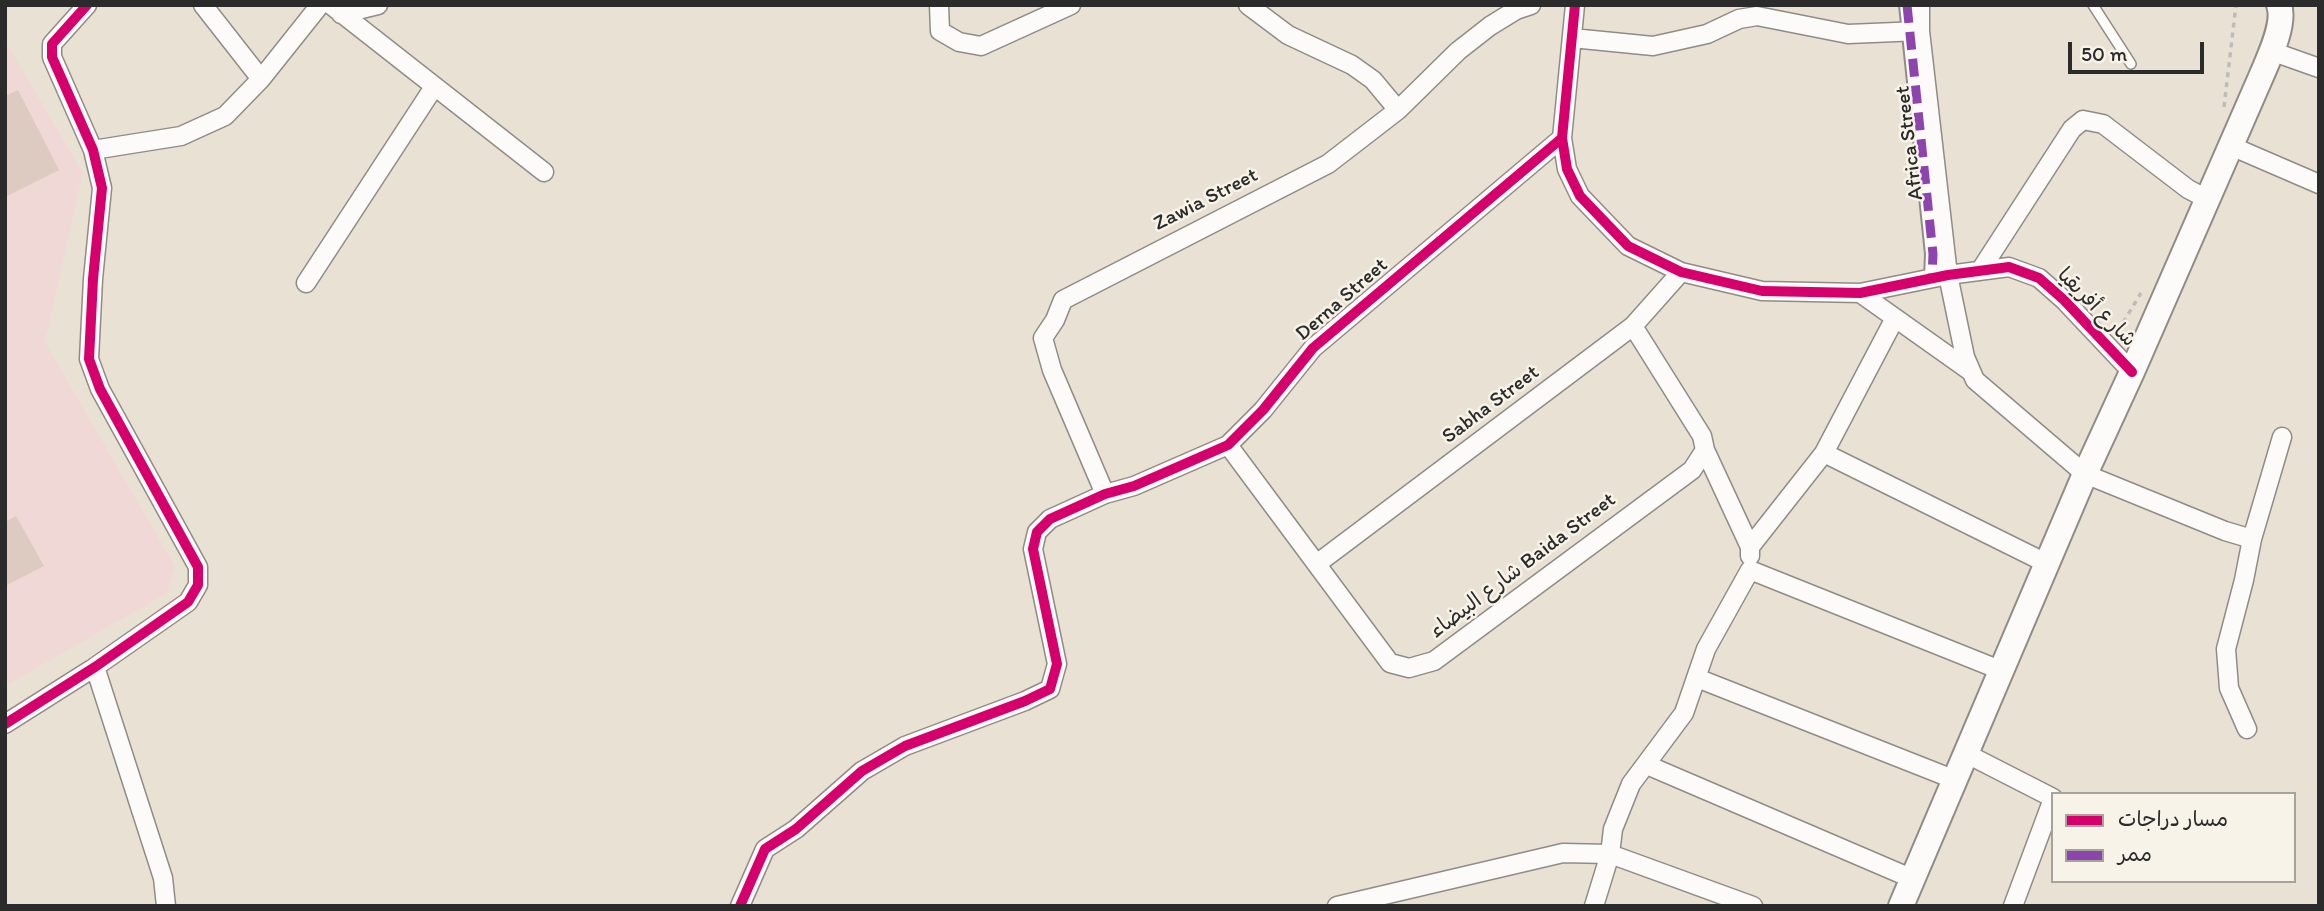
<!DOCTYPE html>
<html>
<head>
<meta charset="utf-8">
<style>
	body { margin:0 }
	#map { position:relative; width:2324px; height:911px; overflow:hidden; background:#e9e2d4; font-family:Itim,"Playpen Sans Arabic",sans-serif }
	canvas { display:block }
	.frame { position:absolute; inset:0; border:7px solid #2b2b2b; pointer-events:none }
	.legend { position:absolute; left:2051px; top:792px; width:245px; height:91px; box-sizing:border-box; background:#f7f3e8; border:2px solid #a5a39c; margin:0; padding:9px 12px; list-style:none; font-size:21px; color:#2b2b2b }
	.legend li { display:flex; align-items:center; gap:14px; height:35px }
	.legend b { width:35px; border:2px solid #a5a39c }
	.scale { position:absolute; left:2068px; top:42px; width:136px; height:32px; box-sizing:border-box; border:4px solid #2b2b2b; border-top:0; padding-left:9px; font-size:21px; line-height:24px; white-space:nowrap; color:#2b2b2b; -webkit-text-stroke:5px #f7f3e8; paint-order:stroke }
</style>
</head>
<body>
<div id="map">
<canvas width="2324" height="911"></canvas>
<div class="frame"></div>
<ul class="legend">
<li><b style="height:9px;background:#d6006c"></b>مسار دراجات</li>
<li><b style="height:9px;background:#8e44ad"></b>ممر</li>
</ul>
<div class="scale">50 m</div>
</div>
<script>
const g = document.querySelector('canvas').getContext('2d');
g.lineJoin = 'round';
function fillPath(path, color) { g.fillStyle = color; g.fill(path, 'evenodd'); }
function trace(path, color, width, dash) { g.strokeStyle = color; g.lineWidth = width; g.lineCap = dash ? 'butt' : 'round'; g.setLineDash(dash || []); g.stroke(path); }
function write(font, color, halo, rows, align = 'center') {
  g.font = font + ' Itim,"Playpen Sans Arabic",sans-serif'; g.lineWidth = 5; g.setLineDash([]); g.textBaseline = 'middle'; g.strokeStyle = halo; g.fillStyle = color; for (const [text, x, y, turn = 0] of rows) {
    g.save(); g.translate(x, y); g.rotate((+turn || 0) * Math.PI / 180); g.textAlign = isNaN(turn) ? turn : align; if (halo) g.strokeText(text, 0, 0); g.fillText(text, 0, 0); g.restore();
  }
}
const built = new Path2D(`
	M5,40L83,173L45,342L175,566L167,593L5,686Z`);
const building = new Path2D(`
	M18,90L59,170L5,197V96Z
	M16,516L44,566L5,586V522Z`);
const path = new Path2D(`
	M2224,107L2236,5
	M2118,331L2141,293`);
const service = new Path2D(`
	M2093,5L2131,64`);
const pedestrian = new Path2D(`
	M1907,5L1933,254L1932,278`);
const minor = new Path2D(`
	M203,5L261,79
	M331,5L544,172
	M939,5L940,31L959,42L981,46L1071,5
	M1248,5L1288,35L1352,65L1373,80L1398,110
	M1575,5L1562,138L1567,169L1580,196L1628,246L1681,272L1762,291L1860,293L1948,275L2009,267L2039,278L2064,300L2132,372
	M1920,5V31L1948,275L1965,357L1975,380L2085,474L2225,531L2252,539
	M341,14L378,5
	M1572,38L1653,46L1707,34L1739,19L1757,16L1848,34L1920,31
	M2271,51L2319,68
	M2231,146L2319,184
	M93,150L181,136L225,116L261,79L320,5
	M1980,271L2072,129L2083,120L2103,124L2188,189L2207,199
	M306,283L434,87
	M1860,293L1970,371
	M1228,445L1390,663L1409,668L1434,661L1692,470L1705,450L1702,436L1633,326
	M1705,450L1750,547V556
	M1824,453L2046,563
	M1105,494L1052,370L1043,338L1055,320L1063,300L1328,164L1398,110L1458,51L1490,26L1516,10L1531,5
	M1750,547L1824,453L1895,318
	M1318,563L1633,326L1681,272
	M95,667L163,878L166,906
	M1697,678L1953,779
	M5,724L95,667L188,602L198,585V567L100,389L89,359L93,279L102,188L93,150L52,57V44L87,5
	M2247,729L2229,688L2226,649L2244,580L2252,539L2282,437
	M1965,753L2053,798
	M1647,765L1913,879
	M740,906L765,849L796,829L862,771L905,746L1025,701L1050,689L1057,664L1033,549L1037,532L1050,519L1105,494L1134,486L1228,445L1263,410L1313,348L1562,138
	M1337,906L1563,853L1610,854L1753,906
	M1594,906L1610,854L1613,829L1631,784L1684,713L1706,649L1750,570L2000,670
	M2013,906L2053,799`);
const secondary = new Path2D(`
	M1901,906L2085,474L2132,372L2260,79C2268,60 2286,24 2279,5`);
const quiet = new Path2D(`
	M1907,5L1933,254L1932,278`);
const cycleway = new Path2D(`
	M1575,5L1562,138L1567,169L1580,196L1628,246L1681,272L1762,291L1860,293L1948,275L2009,267L2039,278L2064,300L2132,372
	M5,724L95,667L188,602L198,585V567L100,389L89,359L93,279L102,188L93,150L52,57V44L87,5
	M740,906L765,849L796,829L862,771L905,746L1025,701L1050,689L1057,664L1033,549L1037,532L1050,519L1105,494L1134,486L1228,445L1263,410L1313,348L1562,138`);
const streetNames = [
	["Africa Street",1910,143,-97],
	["Zawia Street",1206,200,-27],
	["Derna Street",1342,300,-41],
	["شارع أفريقيا",2096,308,45],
	["Sabha Street",1491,405,-37],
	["شارع البيضاء Baida Street",1523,566,-37]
];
fillPath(built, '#f0d8d6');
fillPath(building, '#ddcac1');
trace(service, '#908c85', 12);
trace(pedestrian, '#908c85', 18);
trace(minor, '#908c85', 21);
trace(secondary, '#908c85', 28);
trace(path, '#bdbcba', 3.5, [5, 5]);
trace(service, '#fcfbf9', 9);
trace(pedestrian, '#fcfbf9', 14);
trace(minor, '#fcfbf9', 18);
trace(secondary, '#fcfbf9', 24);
trace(quiet, '#8e44ad', 9, [18, 9]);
trace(cycleway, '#d6006c', 10);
write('21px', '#2b2b2b', '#f7f3e8', streetNames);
</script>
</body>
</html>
